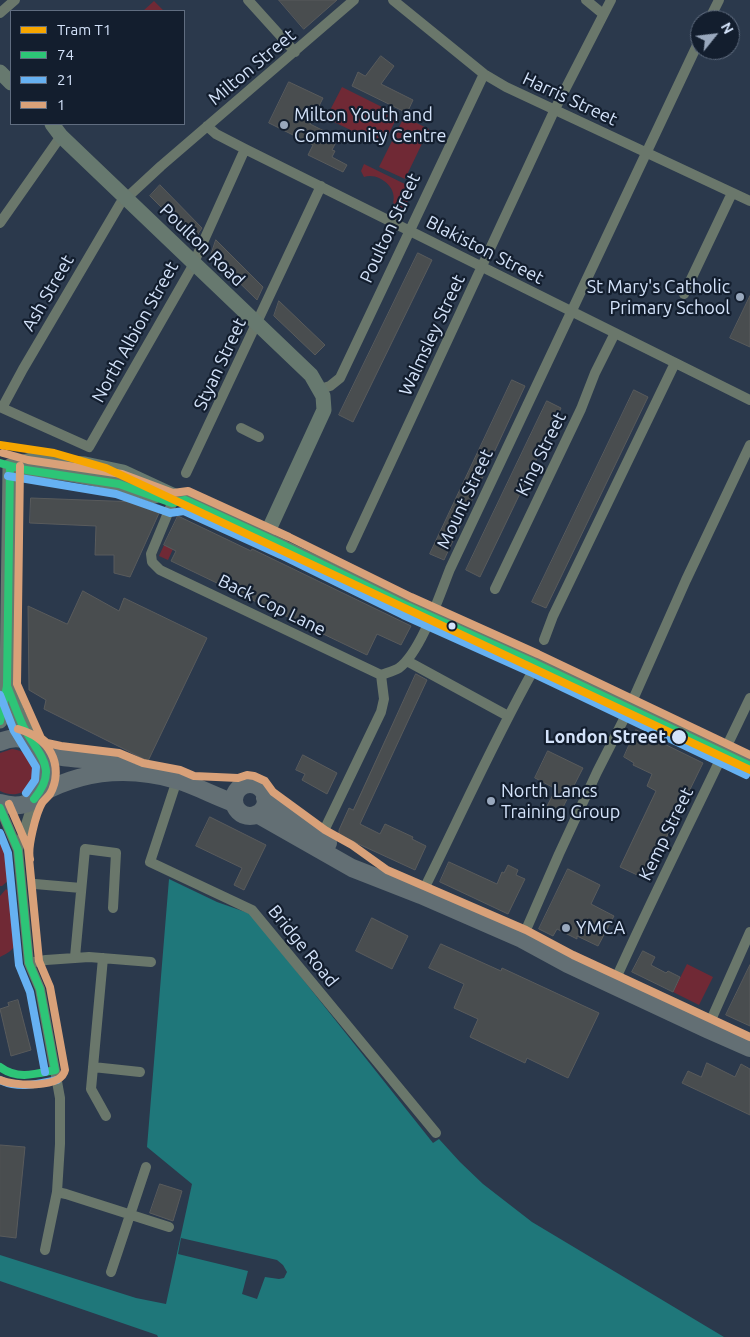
<!DOCTYPE html>
<html>
<head>
<meta charset="utf-8">
<style>
	body { margin:0 }
	#map { position:relative; width:750px; height:1337px; overflow:hidden; background:#2b394c; font-family:Ubuntu,sans-serif }
	canvas { display:block }
	.legend { position:absolute; left:10px; top:10px; width:175px; height:115px; box-sizing:border-box; background:#131e2e; border:1px solid #606d80; margin:0; padding:6px 9px; list-style:none; font-size:15px; color:#d4e3fa }
	.legend li { display:flex; align-items:center; gap:10px; height:25px }
	.legend b { width:25px; border:1px solid #606d80 }
	.north { position:absolute; left:690px; top:10px; width:50px; height:50px; box-sizing:border-box; background:#131e2e; border:1px solid #606d80; border-radius:50%; rotate:61deg; font-size:14px; font-weight:700; line-height:20px; text-align:center; color:#d4e3fa }
	.north::after { content:''; display:block; margin:auto; width:18px; height:22px; background:#99a8bd; clip-path:polygon(50% 0,100% 100%,50% 72%,0 100%) }
</style>
</head>
<body>
<div id="map">
<canvas width="750" height="1337"></canvas>
<ul class="legend">
<li><b style="height:6px;background:#f7a600"></b>Tram T1</li>
<li><b style="height:6px;background:#2dc577"></b>74</li>
<li><b style="height:6px;background:#66b1f2"></b>21</li>
<li><b style="height:6px;background:#d9a179"></b>1</li>
</ul>
<div class="north">N</div>
</div>
<script>
const g = document.querySelector('canvas').getContext('2d');
g.lineJoin = 'round';
function fillPath(path, color) { g.fillStyle = color; g.fill(path, 'evenodd'); }
function trace(path, color, width, dash) { g.strokeStyle = color; g.lineWidth = width; g.lineCap = dash ? 'butt' : 'round'; g.setLineDash(dash || []); g.stroke(path); }
function write(font, color, halo, rows, align = 'center') {
  g.font = font + ' Ubuntu,sans-serif'; g.lineWidth = 4.5; g.setLineDash([]); g.textBaseline = 'middle'; g.strokeStyle = halo; g.fillStyle = color; for (const [text, x, y, turn = 0] of rows) {
    g.save(); g.translate(x, y); g.rotate((+turn || 0) * Math.PI / 180); g.textAlign = isNaN(turn) ? turn : align; if (halo) g.strokeText(text, 0, 0); g.fillText(text, 0, 0); g.restore();
  }
}
const green = new Path2D(`
	M154,1L164,11H143Z
	M342,87L398,115L383,146L326,118Z
	M404,117L429,129L405,179L379,167Z
	M364,164L411,187L406,198L408,201L404,209L393,203C398,187 378,172 364,177L361,171Z
	M164,545L173,549L168,560L159,556Z
	M12,749C51,754 35,808 0,791V753Z
	M0,836L5,849L10,879L2,886H0Z
	M6,889C18,897 20,932 15,945C12,951 6,954 0,957V896Z
	M687,964L713,977L699,1005L673,992Z`);
const water = new Path2D(`
	M169,879L217,902L251,914L433,1143L439,1139L460,1162L483,1184L532,1222L724,1337H158L157,1335L0,1281V1255L136,1298L166,1304L192,1184L147,1147Z`);
const pier = new Path2D(`
	M181,1238L277,1260L283,1265L287,1272L284,1278L279,1279L265,1277L257,1299L242,1294L248,1271L178,1254Z`);
const building = new Path2D(`
	M279,0H337L304,29Z
	M381,56L394,66L381,84L413,100L407,113L352,86L358,72L365,76Z
	M289,82L323,98L310,124L338,138L332,150L335,151L332,157L347,165L343,172L308,155L313,145L269,123Z
	M160,185L202,228L194,240L150,196Z
	M216,240L263,287L257,300L211,255Z
	M418,253L432,260L353,422L339,415Z
	M750,296V347L730,338Z
	M279,301L325,345L315,355L274,316Z
	M512,380L525,386L444,560L430,554Z
	M634,390L648,397L546,608L532,602Z
	M547,401L561,408L480,577L466,570Z
	M31,498L138,502L160,511L130,577L114,573V555H95L96,526L30,523Z
	M178,516L251,551L252,549L411,626L401,645L377,634L367,655L171,561L176,551L164,545Z
	M83,591L119,611L124,598L207,638L148,761L44,709L46,700L29,690L28,606L67,624Z
	M416,674L427,680L360,824L380,834L385,824L413,837L412,839L426,846L415,870L339,835V830L349,808L353,810Z
	M636,730L703,763L646,879L620,867L656,791L647,786L652,774L633,765L634,763L624,757Z
	M548,751L583,768L560,813L547,806L556,789L535,778Z
	M303,755L337,773L327,794L302,780L305,774L296,770Z
	M210,817L266,845L244,890L234,885L242,868L196,846Z
	M449,862L497,884L502,872L504,873L508,865L518,870L516,875L525,879L508,914L440,882Z
	M568,869L600,885L591,904L614,916L598,946L577,936V939L557,929L553,936L539,929Z
	M372,918L408,936L392,969L356,951Z
	M441,944L501,971L502,968L599,1013L568,1078L527,1058L525,1063L470,1037L478,1019L454,1008L464,984L429,968Z
	M643,951L655,957L651,965L666,973L668,971L680,977L673,992L632,972Z
	M750,965V1026L726,1015Z
	M18,1000L31,1050L11,1056L0,1009L9,1006L8,1003Z
	M707,1063L735,1077L741,1064L750,1069V1115L682,1083L688,1071L701,1077Z
	M0,1145L25,1147L16,1238L0,1236Z
	M160,1184L182,1191L173,1221L150,1213Z`);
const street = new Path2D(`
	M248,0L295,52
	M393,0L484,74L506,87L750,201
	M586,0L603,14
	M0,13L15,0
	M709,20L719,0
	M207,126L216,134L245,149L750,400
	M0,223L61,136
	M684,294L732,193
	M320,389L330,386L340,378L484,74
	M0,407L89,447L191,269L245,149
	M2,408L23,369L120,204L161,166L354,0
	M241,428L259,437
	M186,473L321,186
	M175,496L151,554L152,562L160,570L381,675
	M351,548L555,109L611,0
	M495,589L581,409L595,373L615,333
	M544,640L553,616L675,363
	M407,661L508,716
	M381,675C386,673 394,671 399,668C421,652 440,594 450,569L700,39
	M177,780L150,862L252,910L436,1133
	M0,808L18,850L29,963L40,989L60,1098V1144L57,1192L45,1250
	M319,841L381,712L384,699L381,675
	M18,850L34,799
	M35,884L81,888
	M421,895C459,819 493,742 534,669V663
	M522,939L559,854L597,772L627,713L686,580L750,445
	M75,957L85,849L116,853L113,908
	M103,958L91,1089L106,1116
	M29,963L46,960L89,957L151,962
	M613,985C647,909 684,835 720,760L723,757V754L750,698
	M707,1029L750,932
	M93,1067L140,1072
	M57,1192L66,1194L169,1227
	M111,1272L146,1167`);
const secondary = new Path2D(`
	M265,538L385,595L407,606L534,663L750,766`);
const primary = new Path2D(`
	M0,72L11,83
	M10,466L31,460L85,464L123,472L265,538L324,410L323,396L311,375L61,136L52,124
	M26,470C66,471 118,482 155,496
	M7,686L17,712L33,745
	M0,721L7,686L10,466`);
const highway = new Path2D(`
	M0,742C56,718 65,822 0,803
	M38,750C66,763 98,755 126,767
	M234 800a16 16 0 1 1 32 0a16 16 0 1 1-32 0Z
	M38,795C82,770 128,766 177,780C196,786 215,796 234,803
	M265,798L314,835L328,843
	M257,814L352,868L421,895L522,939L568,964L707,1029L750,1048`);
const bus1 = new Path2D(`
	M0,463L26,470L119,484L172,503L185,500L285,546L407,606L534,663L750,766
	M7,686C12,699 17,713 23,726C38,755 60,768 34,799
	M0,721L7,686L10,466
	M0,808L18,850L29,963L40,989L55,1070
	M0,1067C17,1080 36,1074 55,1070`);
const bus2 = new Path2D(`
	M8,476L116,494L170,513L184,511L281,555L403,615L530,672L746,775
	M0,695L14,731L36,767L35,780L26,793
	M0,833L8,853L19,965L30,992L45,1072
	M0,1080C19,1089 37,1084 57,1080`);
const bus3 = new Path2D(`
	M3,453L28,460L122,474L173,493L188,491L289,537L411,597L538,654L750,755
	M20,466L17,684L41,738L47,743L61,746L119,753L143,763L180,770L194,776L238,778L247,775L254,776L265,781L273,792L325,830L352,845L387,870L526,930L573,955L750,1037
	M18,729C32,733 44,740 51,753C58,766 57,782 50,794C48,797 44,800 42,803C36,813 27,848 30,859
	M0,1080C14,1086 61,1089 65,1070L50,987L39,961L28,848L9,804`);
const tram1 = new Path2D(`
	M0,445L54,453L106,468L750,770`);
const markers = [
	[284,125,5,"#99a8bd"],
	[740,297,5,"#99a8bd"],
	[452,626,4.5,"#d4e3fa"],
	[679,737,8,"#d4e3fa"],
	[491,801,5,"#99a8bd"],
	[566,928,5,"#99a8bd"]
];
const streetNames = [
	["Milton Street",252,67,-40],
	["Harris Street",570,99,25],
	["Poulton Street",390,228,-65],
	["Poulton Road",202,245,44],
	["Blakiston Street",485,250,27],
	["Ash Street",48,293,-60],
	["North Albion Street",135,332,-61],
	["Walmsley Street",432,335,-65],
	["Styan Street",220,364,-65],
	["King Street",541,454,-64],
	["Mount Street",465,499,-65],
	["Back Cop Lane",272,605,26],
	["Kemp Street",666,834,-64],
	["Bridge Road",303,946,51]
];
const poiNames = [
	["Milton Youth and",294,115],
	["Community Centre",294,136],
	["St Mary's Catholic",730,287,"right"],
	["Primary School",730,308,"right"],
	["North Lancs",501,791],
	["Training Group",501,812],
	["YMCA",576,928]
];
const stopNames = [
	["London Street",666,737]
];
fillPath(green, '#702935');
fillPath(water, '#1f777a');
fillPath(pier, '#2b394c');
fillPath(building, '#494d4f');
trace(building, '#595b5c', 1);
trace(street, '#6a776b', 10);
trace(secondary, '#6a7a6f', 14);
trace(primary, '#67796f', 15);
trace(highway, '#636f74', 18);
trace(bus1, '#2dc577', 8);
trace(bus2, '#66b1f2', 8);
trace(bus3, '#d9a179', 8);
trace(tram1, '#f7a600', 8);
for (const [x, y, r, color] of markers) { const dot = new Path2D(); dot.arc(x, y, r, 0, 2 * Math.PI); g.fillStyle = color; g.fill(dot); trace(dot, '#131e2e', 2); }
write('18px', '#d4e3fa', '#131e2e', streetNames);
write('18px', '#d4e3fa', '#131e2e', poiNames, 'left');
write('bold 18px', '#d4e3fa', '#131e2e', stopNames, 'right');
</script>
</body>
</html>
